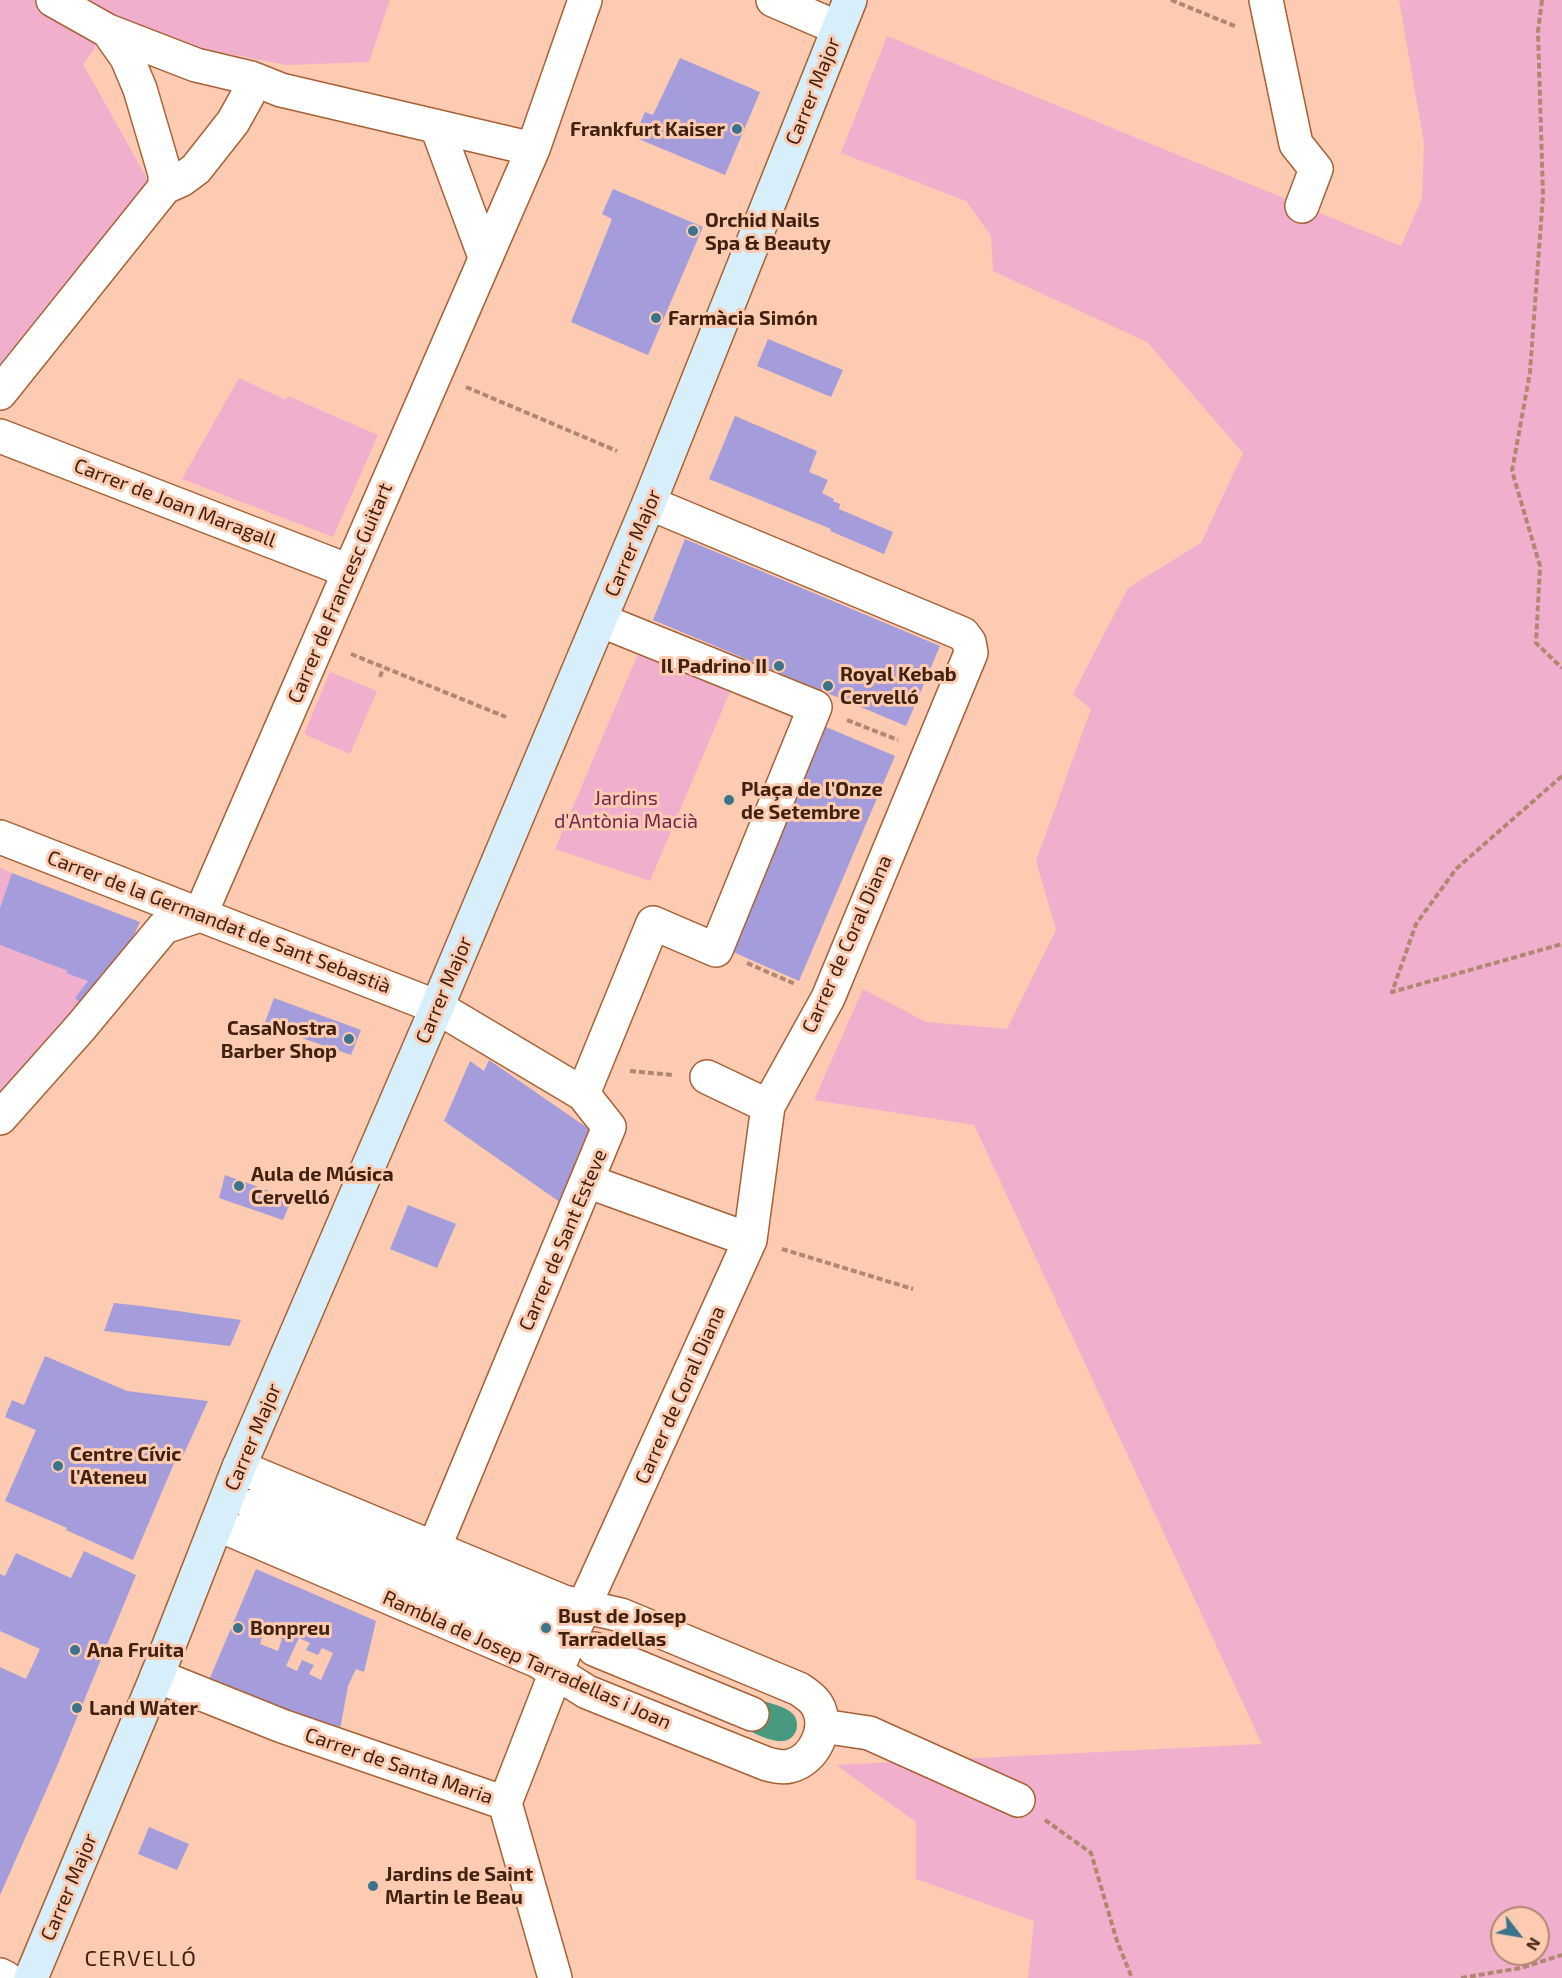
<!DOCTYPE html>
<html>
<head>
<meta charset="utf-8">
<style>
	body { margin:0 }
	#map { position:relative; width:1562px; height:1978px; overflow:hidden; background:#fccbb1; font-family:"Exo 2",sans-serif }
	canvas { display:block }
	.north { position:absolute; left:1490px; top:1906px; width:60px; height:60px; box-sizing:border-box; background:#fccbb1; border:2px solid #b18771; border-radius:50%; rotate:121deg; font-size:16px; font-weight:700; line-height:24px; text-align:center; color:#412210 }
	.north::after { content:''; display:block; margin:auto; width:21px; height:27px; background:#3b738d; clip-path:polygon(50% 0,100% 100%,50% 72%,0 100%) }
</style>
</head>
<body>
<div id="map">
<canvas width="1562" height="1978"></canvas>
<div class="north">N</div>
</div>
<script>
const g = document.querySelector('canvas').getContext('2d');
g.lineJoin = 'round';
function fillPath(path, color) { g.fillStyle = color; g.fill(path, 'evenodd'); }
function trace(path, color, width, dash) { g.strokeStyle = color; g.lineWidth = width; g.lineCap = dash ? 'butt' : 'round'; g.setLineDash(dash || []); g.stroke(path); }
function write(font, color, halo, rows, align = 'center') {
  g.font = font + ' "Exo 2",sans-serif'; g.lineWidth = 6; g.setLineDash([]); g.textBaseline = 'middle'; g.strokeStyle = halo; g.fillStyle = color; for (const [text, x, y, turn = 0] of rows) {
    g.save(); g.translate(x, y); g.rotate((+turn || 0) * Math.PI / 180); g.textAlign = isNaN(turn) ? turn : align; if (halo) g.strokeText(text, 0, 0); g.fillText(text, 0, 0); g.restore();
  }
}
const green = new Path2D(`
	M0,0H390L369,62L287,65L107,31L83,64L153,189L0,387Z
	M1399,0H1562V1978H1028L1034,1921L916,1879V1822L836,1765L1262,1744L974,1125L814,1100L863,989L926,1022L1007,1029L1056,930L1036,861L1091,709L1073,694L1128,588L1201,543L1243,453L1147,342L993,271L991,236L966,201L841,153L887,36L1401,246L1422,198L1424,143ZM1502,1918H1538V1954H1502Z
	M239,378L286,400L288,396L378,435L333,537L182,479Z
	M640,649L732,687L650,881L555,849Z
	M330,672L377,691L350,754L304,734Z
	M0,867L12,873L0,908Z
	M0,945L68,971L67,973L88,981L87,1009L0,1101Z`);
const water = new Path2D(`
	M758,1699C768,1703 785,1706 793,1714C797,1718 798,1726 796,1731C787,1752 759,1735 745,1729Z`);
const building = new Path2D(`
	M680,58L760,92L725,175L634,137L645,112L653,115Z
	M613,189L703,227L648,355L571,322L612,219L602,214Z
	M768,339L843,370L831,397L757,366Z
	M735,416L817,451L809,472L828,480L822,493L834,499L833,501L840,504L839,509L893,532L884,554L830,531L831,529L709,479Z
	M685,539L940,646L906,726L653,620Z
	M826,727L895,756L799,981L733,952Z
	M12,873L140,922L116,975L87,1009L75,998L88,981L66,973L68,971L0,945V908Z
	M274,998L361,1030L351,1055L264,1025Z
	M489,1060L589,1129L574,1164L577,1166L561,1203L444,1121L470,1061L484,1071Z
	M225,1175L292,1199L283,1220L219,1198Z
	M408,1205L456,1224L437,1268L390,1249Z
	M114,1303L142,1306L241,1320L230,1346L104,1331Z
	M45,1356L127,1391L208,1401L183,1456L178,1454L133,1560L66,1530L67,1528L5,1501L36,1430L5,1417L12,1400L24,1405Z
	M84,1551L136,1575L57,1766L0,1895V1667L26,1679L40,1649L0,1631V1574L5,1576L16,1553L71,1578Z
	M256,1569L376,1621L364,1672L356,1669L348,1686L339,1735L207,1685ZM264,1632L282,1639L278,1651L260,1644ZM299,1638L310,1643L306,1650L318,1655L322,1648L333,1653L321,1680L309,1674L314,1665L302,1660L297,1671L286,1666Z
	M149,1827L189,1844L177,1870L138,1854Z`);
const path = new Path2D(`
	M1171,0L1237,27
	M1542,0L1538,32L1543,195L1530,372L1512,471L1540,566L1536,643L1562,668
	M466,387L617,451
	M351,654L506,717
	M380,677L383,668
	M847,720L898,740
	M1562,776L1456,869L1416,924L1392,992L1562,944
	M747,963L795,984
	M630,1071L673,1075
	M782,1249L913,1289
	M1045,1820L1091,1853L1117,1941L1132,1978
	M1461,1978L1521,1968L1562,1955`);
const street = new Path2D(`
	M53,0L108,31L196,65L251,78L281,90L533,149
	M773,0L838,28
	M1266,0L1296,144L1316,169L1302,206
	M108,31L127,58L140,89L165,174V187
	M437,127L485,257
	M0,393L165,187L181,180L196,169L233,122L248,95L251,78
	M0,436L349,571
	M0,837L437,1007L583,1094L609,1127L434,1548
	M707,1077L768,1106
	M583,1094L653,923L716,950L815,707L600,620
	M0,1118L81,1027L164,927L200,915L533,149L585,0
	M587,1181L750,1240
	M253,1506L558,1634
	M217,1524L538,1661L587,1692L767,1764C775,1766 783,1768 790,1766C815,1760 830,1727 817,1705C813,1698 806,1694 799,1689L621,1615L564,1602L239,1467
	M594,1649L752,1714
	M157,1676L282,1726L505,1803
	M822,1726L869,1733L1018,1800
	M505,1803L556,1672L584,1606L750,1240L768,1106L828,998L971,653L969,642L963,634L649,503
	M505,1803L555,1978
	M0,1975L6,1978`);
const secondary = new Path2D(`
	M31,1978L157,1676L239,1467L437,1007L649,503L850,0`);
const markers = [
	[737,129,6,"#3b738d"],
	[693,231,6,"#3b738d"],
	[656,318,6,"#3b738d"],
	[779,666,6,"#3b738d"],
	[828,686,6,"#3b738d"],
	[729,800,6,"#3b738d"],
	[349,1039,6,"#3b738d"],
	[239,1186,6,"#3b738d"],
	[58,1466,6,"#3b738d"],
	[238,1628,6,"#3b738d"],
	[546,1628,6,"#3b738d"],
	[75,1650,6,"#3b738d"],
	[77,1708,6,"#3b738d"],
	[373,1886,6,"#3b738d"]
];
const streetNames = [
	["Carrer Major",813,91,-68],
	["Carrer de Joan Maragall",175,503,21],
	["Carrer Major",633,543,-67],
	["Carrer de Francesc Guitart",340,593,-67],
	["Carrer de la Germandat de Sant Sebastià",219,922,21],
	["Carrer de Coral Diana",847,944,-66],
	["Carrer Major",444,990,-67],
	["Carrer de Sant Esteve",563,1240,-67],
	["Carrer de Coral Diana",680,1395,-66],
	["Carrer Major",253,1437,-67],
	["Rambla de Josep Tarradellas i Joan",527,1660,24],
	["Carrer de Santa Maria",399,1766,19],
	["Carrer Major",69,1887,-67]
];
const poiNames = [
	["Frankfurt Kaiser",725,129,"right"],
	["Orchid Nails",705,220],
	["Spa & Beauty",705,243],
	["Farmàcia Simón",668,318],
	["Il Padrino II",767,666,"right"],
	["Royal Kebab",840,674],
	["Cervelló",840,697],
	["Plaça de l'Onze",741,789],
	["de Setembre",741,812],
	["CasaNostra",337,1028,"right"],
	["Barber Shop",337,1051,"right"],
	["Aula de Música",251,1174],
	["Cervelló",251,1197],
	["Centre Cívic",70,1454],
	["l'Ateneu",70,1477],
	["Bust de Josep",558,1616],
	["Tarradellas",558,1639],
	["Bonpreu",250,1628],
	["Ana Fruita",87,1650],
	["Land Water",89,1708],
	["Jardins de Saint",385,1874],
	["Martin le Beau",385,1897]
];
const parkNames = [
	["Jardins",626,798],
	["d'Antònia Macià",626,821]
];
const quarterNames = [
	["CERVELLÓ",141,1959]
];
fillPath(green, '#f0b0cd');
fillPath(water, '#47997f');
fillPath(building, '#a59ddb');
trace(street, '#a86135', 36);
trace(secondary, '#a86135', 36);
trace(path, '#b08770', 4, [6, 3]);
trace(street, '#fff', 33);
trace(secondary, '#d7effa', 33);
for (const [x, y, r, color] of markers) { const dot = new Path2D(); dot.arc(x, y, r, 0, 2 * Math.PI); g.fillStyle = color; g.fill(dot); trace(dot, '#fccbb1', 2); }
write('20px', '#412210', '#fccbb1', streetNames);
write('bold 20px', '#412210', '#fccbb1', poiNames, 'left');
write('20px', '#742650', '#fccbb1', parkNames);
g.letterSpacing = '1.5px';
write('22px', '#412210', '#fccbb1', quarterNames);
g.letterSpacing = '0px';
</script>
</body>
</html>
